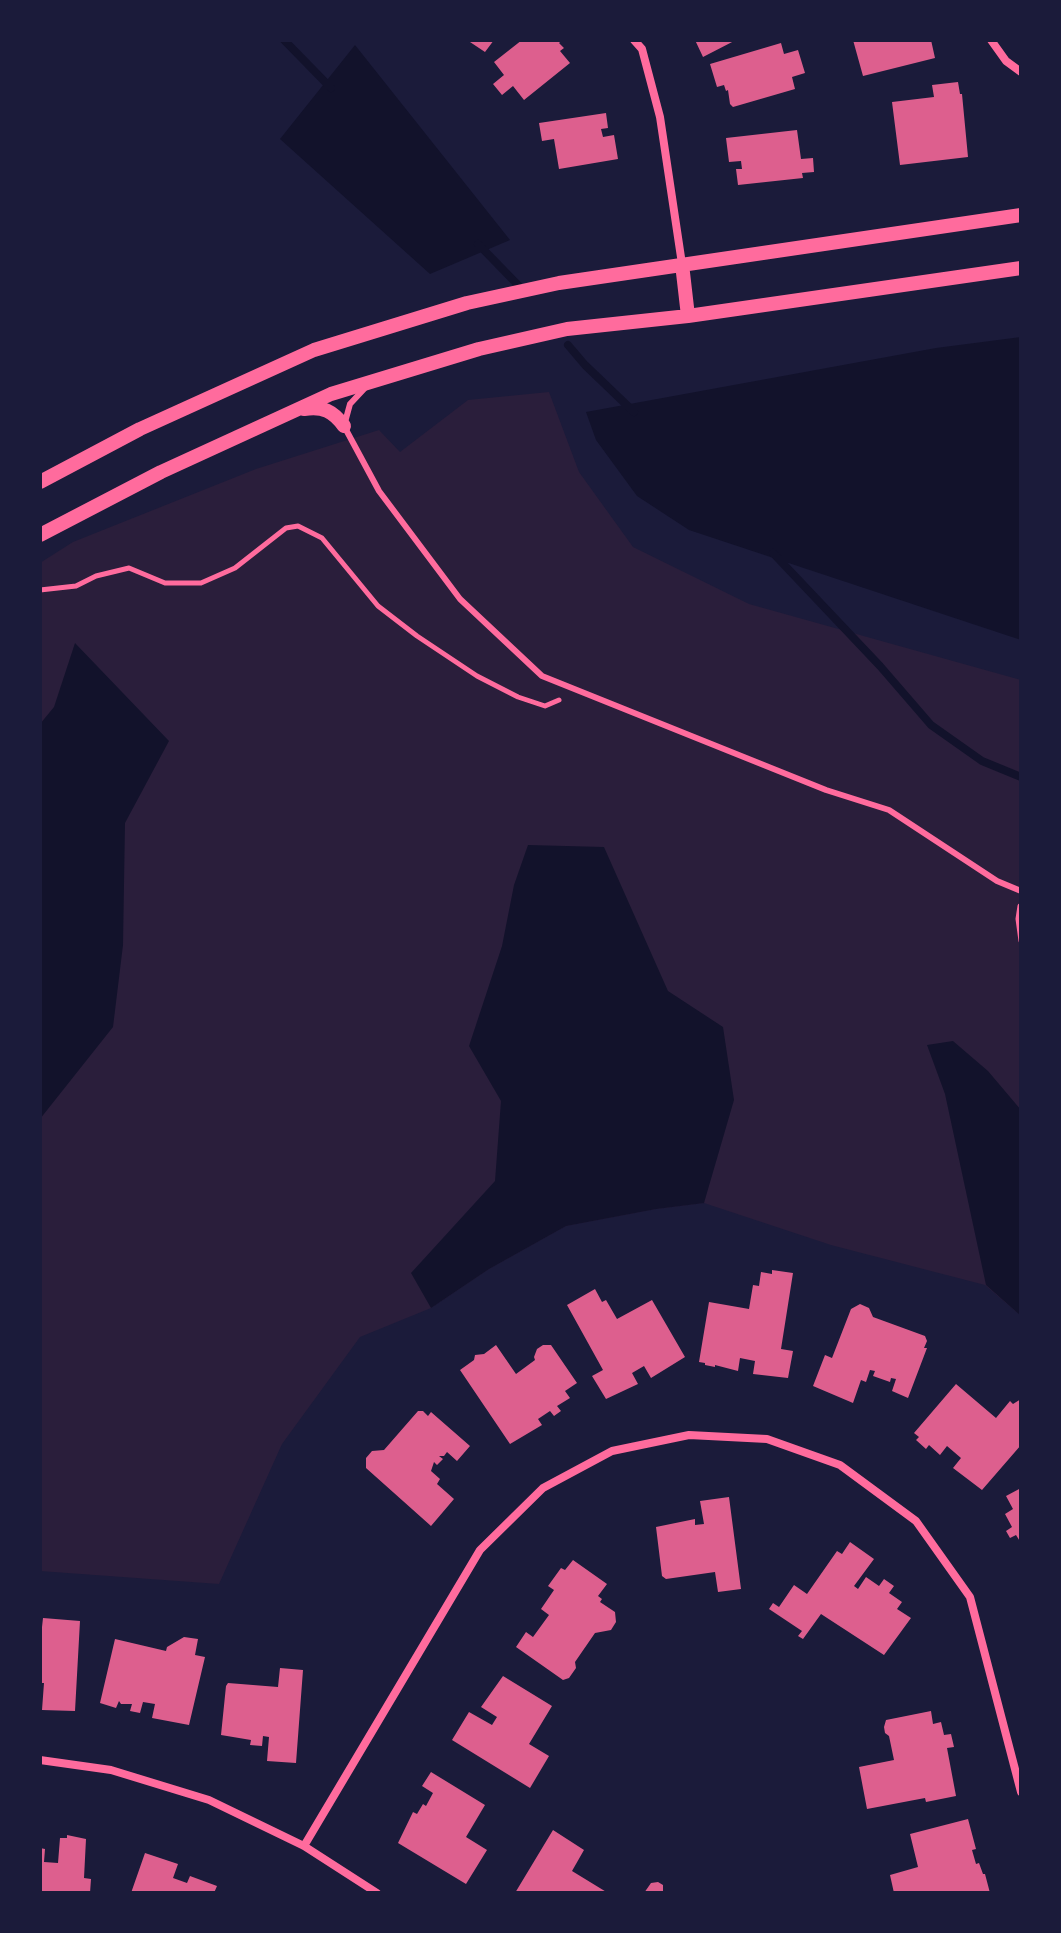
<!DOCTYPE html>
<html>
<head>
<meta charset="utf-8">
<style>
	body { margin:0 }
	#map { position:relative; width:1061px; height:1933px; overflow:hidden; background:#1b1b3a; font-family:Merriweather,serif }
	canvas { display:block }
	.frame { position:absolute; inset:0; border:42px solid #1b1b3a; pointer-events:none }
</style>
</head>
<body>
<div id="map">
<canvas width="1061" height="1933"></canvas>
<div class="frame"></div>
</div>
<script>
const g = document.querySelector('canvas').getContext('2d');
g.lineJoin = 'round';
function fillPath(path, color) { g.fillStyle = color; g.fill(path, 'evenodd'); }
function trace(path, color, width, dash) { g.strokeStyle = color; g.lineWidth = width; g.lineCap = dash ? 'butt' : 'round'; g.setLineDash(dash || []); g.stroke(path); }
const green = new Path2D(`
	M549,392L579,472L633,547L749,604L1021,680V1316L985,1285L831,1245L704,1203L656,1209L566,1226L489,1269L431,1308L360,1337L282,1444L219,1584L40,1571V563L73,542L256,469L379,430L400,452L468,400Z`);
const water = new Path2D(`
	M355,45L510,240L430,274L280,139Z
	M1021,337V640L689,530L637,496L596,440L586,412L936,348Z
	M75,643L169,741L125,823L123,945L113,1027L40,1119V724L54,707Z
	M528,845L604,847L668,991L723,1027L734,1100L704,1203L656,1209L566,1226L489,1269L431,1308L411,1273L495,1181L501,1101L469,1046L502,946L514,885Z
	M953,1041L988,1071L1021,1110V1316L986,1285L945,1094L927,1045Z`);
const stream = new Path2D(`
	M284,40L331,88
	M478,244L518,285
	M568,345L585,365L634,412
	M773,553L880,666L931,725L982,761L1021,777`);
const building = new Path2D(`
	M467,40H494L485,52Z
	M522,40H562L559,43L564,48L560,51L570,63L524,100L513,86L502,95L493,84L504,75L494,62Z
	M695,40H736L703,57Z
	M853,40H931L935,58L863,76Z
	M781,43L784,54L798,50L805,73L792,77L795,89L733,107L730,104L728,90L726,91L724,85L717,87L710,64Z
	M958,82L960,94H962L968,157L900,165L892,102L934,97L932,85Z
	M606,113L608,128L601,129L603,137L614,135L618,159L559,169L554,139L542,141L539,123Z
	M797,130L801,159L813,158L814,172L802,173L803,178L738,185L736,169H742L741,161L729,162L726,138Z
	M772,1270L793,1273L781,1349L793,1351L788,1378L753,1374L755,1361L740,1358L738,1371L715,1365V1367L705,1365V1363L699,1362L709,1302L749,1309L753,1285L759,1286L761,1272L772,1274Z
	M595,1289L602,1302L606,1300L617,1319L652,1300L685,1357L651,1378L644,1366L632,1373L638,1384L606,1399L592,1376L603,1370L567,1305Z
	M860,1304L869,1308L873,1317L925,1336L927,1341L924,1348H927L908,1398L892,1391L896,1379L891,1378L890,1382L873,1376L875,1371L870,1370L866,1382L861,1380L853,1403L813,1386L825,1355L832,1358L851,1309Z
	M496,1345L516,1374L535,1360L534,1357L537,1349L543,1345H551L577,1383L565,1391L570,1398L557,1406L561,1411L554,1416L550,1411L538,1419L542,1425L510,1444L460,1370L474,1360L475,1355L484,1354Z
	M956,1384L996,1418L1010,1401L1013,1404L1021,1399V1445L982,1490L953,1468L961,1458L947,1446L940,1455L929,1445L926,1449L916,1440L919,1437L914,1433Z
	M418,1411H423L428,1416L431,1412L470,1446L457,1461L447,1452L444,1456H439L443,1459L437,1465L434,1462L431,1471L440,1479L437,1484L454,1499L431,1526L366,1468V1458L372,1451L384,1450Z
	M1021,1488V1543L1016,1535L1010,1538L1006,1531L1012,1527L1005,1514L1013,1509L1006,1496Z
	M729,1497L741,1589L718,1592L715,1572L666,1579L662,1576L656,1527L695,1519V1525L704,1524L700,1501Z
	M850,1542L874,1559L854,1586L858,1589L866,1577L879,1586L884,1579L894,1586L889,1593L902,1602L897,1609L911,1618L884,1655L821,1614L803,1639L798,1636L802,1631L769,1609L773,1603L779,1607L794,1585L807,1594L837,1551L842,1554Z
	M573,1560L607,1584L598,1596L602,1599L600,1602L615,1612L616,1622L611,1630L595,1633L575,1662L576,1668L569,1678L563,1680L516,1647L526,1632L533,1637L549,1615L541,1609L554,1590L548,1586L561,1568L565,1570Z
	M43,1618L80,1621L75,1711L42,1710L44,1683H40V1645Z
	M184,1637L198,1639L195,1655L205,1657L189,1725L152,1718L155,1704L143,1702L140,1713L130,1711L132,1704H121L119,1701L116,1708L100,1703L115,1639L166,1651L167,1647Z
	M280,1668L303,1670L296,1763L267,1761L269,1737L263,1736L262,1746L250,1745L251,1740L221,1735L226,1686L228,1683L278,1687Z
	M503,1676L552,1706L529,1744L549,1756L530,1788L452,1740L469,1712L492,1725L497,1717L481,1707Z
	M931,1711L933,1724L941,1722L944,1735L951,1734L954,1747L947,1748L956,1796L926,1802L925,1798L867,1809L859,1767L894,1760L889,1736L885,1733L884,1727L886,1720Z
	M431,1772L485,1805L466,1837L487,1850L466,1884L398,1843L413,1812L417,1814L423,1804L426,1806L433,1793L422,1786Z
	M968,1819L976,1849L972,1850L976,1864L979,1863L983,1874H985L990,1893H894L890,1875L918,1867L910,1834Z
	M553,1830L584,1850L572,1871L608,1893H515Z
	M67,1835L86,1839L84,1878L91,1879L90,1893H40V1848L45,1849L44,1862L58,1863L60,1838H67Z
	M145,1853L178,1864L173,1878L187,1883L190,1876L217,1886L214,1893H131Z
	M658,1882L663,1885V1893H644L651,1883Z`);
const path = new Path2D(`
	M40,590L76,586L96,576L129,568L165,583H201L235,568L286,528L298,526L322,538L378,606L417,636L477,676L518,697L545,706L559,700
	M1020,906L1018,919L1021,941`);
const service = new Path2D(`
	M364,389L350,404L344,426L379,491L460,599L542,676L826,790L889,810L997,881L1021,891`);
const minor = new Path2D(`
	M634,40L642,49L660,117L682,264
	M991,40L1006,61L1021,72
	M40,1760L111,1770L209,1800L304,1846L377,1893
	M304,1846L480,1550L543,1488L612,1451L689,1435L767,1439L840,1465L916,1521L970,1597L1021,1792`);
const tertiary = new Path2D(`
	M682,264L688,316
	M304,409C323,406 333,411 344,426
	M40,482L140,429L314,350L467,303L559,283L1021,215
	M40,535L161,472L331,394L479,349L567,329L688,316L1021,268`);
fillPath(green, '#2a1e3b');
fillPath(water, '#12122b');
trace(stream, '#12122b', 8);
fillPath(building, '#dd5f8e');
trace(path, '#ff6b9d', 5);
trace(service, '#ff6b9d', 6);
trace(minor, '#ff6b9d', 8);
trace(tertiary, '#ff6b9d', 14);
</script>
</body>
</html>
